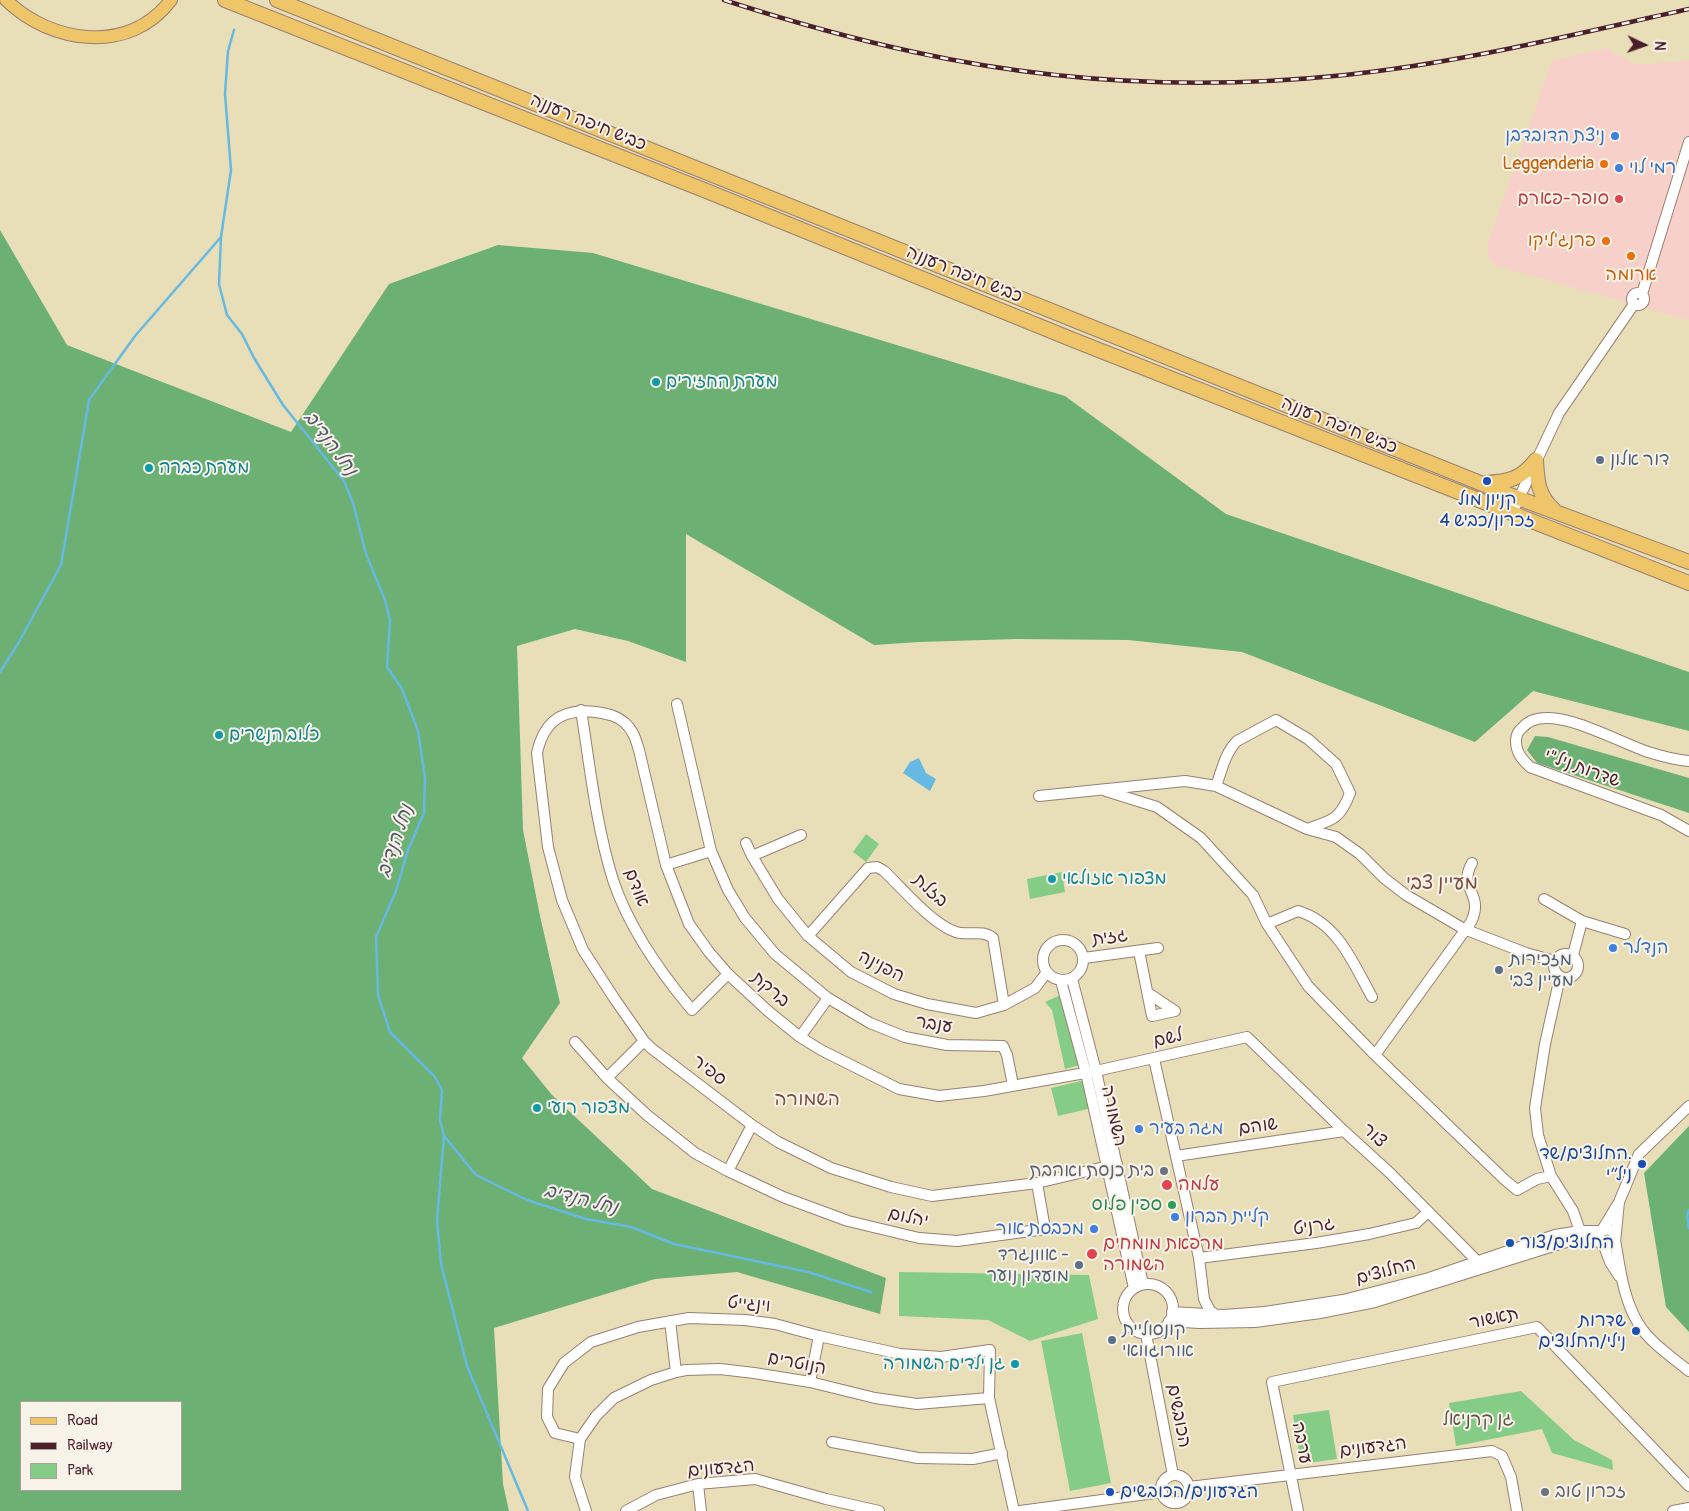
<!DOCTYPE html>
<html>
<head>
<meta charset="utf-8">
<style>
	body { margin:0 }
	#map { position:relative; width:1689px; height:1511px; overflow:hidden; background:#e8dfb9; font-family:Pangolin,sans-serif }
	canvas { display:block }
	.legend { position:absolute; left:20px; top:1401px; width:162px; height:90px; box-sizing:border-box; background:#f7f3e8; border:1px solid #b29e9c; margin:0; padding:6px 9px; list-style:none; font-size:15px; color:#4a1f2b }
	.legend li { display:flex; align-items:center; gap:10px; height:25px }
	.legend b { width:25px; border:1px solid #b29e9c }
	.north { position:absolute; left:1619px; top:20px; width:50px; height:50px; -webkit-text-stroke:4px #f7f3e8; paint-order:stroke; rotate:93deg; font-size:14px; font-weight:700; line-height:20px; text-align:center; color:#4a1f2b }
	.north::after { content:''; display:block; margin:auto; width:18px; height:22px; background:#4a1f2b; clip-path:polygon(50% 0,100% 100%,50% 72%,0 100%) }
</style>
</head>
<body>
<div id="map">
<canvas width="1689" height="1511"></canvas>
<ul class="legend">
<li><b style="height:6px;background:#eec569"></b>Road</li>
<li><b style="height:6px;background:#4a1f2b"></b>Railway</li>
<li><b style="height:14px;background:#85cc87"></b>Park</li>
</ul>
<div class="north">N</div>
</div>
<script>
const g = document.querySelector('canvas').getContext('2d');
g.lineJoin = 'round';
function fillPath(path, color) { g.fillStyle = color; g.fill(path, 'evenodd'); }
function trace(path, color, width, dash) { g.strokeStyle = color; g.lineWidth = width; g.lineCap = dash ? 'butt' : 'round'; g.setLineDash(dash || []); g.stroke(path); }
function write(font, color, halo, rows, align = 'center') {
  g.font = font + ' Pangolin,"Playpen Sans Hebrew",sans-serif'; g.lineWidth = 4; g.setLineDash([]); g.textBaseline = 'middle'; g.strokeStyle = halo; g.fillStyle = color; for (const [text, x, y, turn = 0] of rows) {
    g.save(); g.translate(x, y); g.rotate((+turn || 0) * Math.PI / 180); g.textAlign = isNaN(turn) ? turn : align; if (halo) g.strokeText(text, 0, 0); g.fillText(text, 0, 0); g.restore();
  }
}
const built = new Path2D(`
	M1608,48L1636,65L1689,60V320L1497,266L1491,262L1488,256L1487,245L1552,60Z`);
const green = new Path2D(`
	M866,834L879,844L866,862L853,852Z
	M1062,872L1065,892L1030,899L1027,879Z
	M1065,993L1080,1065L1065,1069L1052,1010L1045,1002Z
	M1085,1080L1092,1108L1058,1116L1051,1088Z
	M899,1272L1089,1275L1098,1319L1030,1341L988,1320L899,1316Z
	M1082,1333L1111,1483L1070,1491L1041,1341Z
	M1521,1391L1574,1440L1612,1460L1613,1470L1552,1453L1542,1429L1456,1446L1449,1403Z
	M1329,1410L1337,1459L1301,1464L1293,1415Z`);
const forest = new Path2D(`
	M0,230L67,345L291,432L389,284L498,245L593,253L1065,396L1226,514L1689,672V731L1533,691L1475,742L1242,652L1128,640L1016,639L919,642L874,645L686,534V662L628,641L575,629L517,646L523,830L540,916L560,1003L522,1058L552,1095L652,1189L886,1278L880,1314L737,1272L655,1279L494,1328L503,1484L509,1511H0ZM21,1402H181V1490H21Z
	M1535,736L1548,737L1689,778V813L1537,763L1527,750Z
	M1689,1126V1332L1666,1307L1644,1173Z`);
const water = new Path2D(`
	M919,758L926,773L936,779L930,791L903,773L910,762Z`);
const stream = new Path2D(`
	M234,30L228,51L225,94L231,170L221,237L219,284L227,315L242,334L254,358L283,405L344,481L353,503L366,554L385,600L390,620L387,667L402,689L418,731L425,778L424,813L408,850L396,891L376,937L378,995L390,1032L435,1077L442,1090L440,1120L444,1136L476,1175L527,1200L586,1219L631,1227L674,1244L808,1272L871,1292
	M0,672L19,642L61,565L89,400L135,336L221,237
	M444,1136L437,1220L441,1264L467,1366L528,1511
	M1689,1210L1687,1216L1689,1228`);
const minor = new Path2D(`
	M1632 299a6 6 0 1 1 12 0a6 6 0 1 1-12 0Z
	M1642,294L1689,142
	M1512,513L1559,413L1634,304
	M677,704L711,851L728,890L745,918L775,954L828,998L870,1023L905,1037L947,1045L1003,1046L1007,1055L1013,1085
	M581,710C590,767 596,825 613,880C629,928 660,972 692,1010L728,974
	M1689,761C1675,760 1661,756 1648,752C1622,743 1572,716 1546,718C1537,718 1528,721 1522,728C1518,731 1516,736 1516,741C1516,753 1522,759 1530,767L1661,815L1689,831
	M1216,786C1222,770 1225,753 1237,741L1276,720L1308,739L1336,764L1350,793C1340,820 1332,820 1307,829
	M1106,791L1157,807L1201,838L1253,895L1267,924
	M1039,796L1185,781L1216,786L1307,829L1336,837L1360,854L1384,878L1406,895L1464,929L1526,953L1555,961
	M746,843L752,856L778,899L808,936L851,972L894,994L927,1004L976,1013L1004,1005L1035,988L1047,972
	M752,856L801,835
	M666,865L711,851
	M1544,899L1582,921L1625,934
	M808,936L868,868L877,867L884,871C903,889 932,924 956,932C968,936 982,929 993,938L1004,1005
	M1043 960a20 20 0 1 1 40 0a20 20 0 1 1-40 0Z
	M1139,951L1152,1016L1175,1011L1148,993
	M1554 966a12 12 0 1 1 24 0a12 12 0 1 1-24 0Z
	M1573,955L1582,921
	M1084,958L1158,948
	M1560,977L1545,1044L1535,1108L1538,1135L1551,1176L1573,1211L1580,1231V1236
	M1072,979L1096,1071L1143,1284
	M1061,981L1086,1073L1134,1288
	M1372,997C1353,963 1338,923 1298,911L1267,924L1308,986L1375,1055L1505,1180L1517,1190L1537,1179L1551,1176
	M800,1037L828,998
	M575,1042L607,1078L647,1115L695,1153L728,1171L783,1197L848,1221L919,1238L957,1241L1045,1229L1037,1183
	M1375,1055L1471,922C1485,893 1457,889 1472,863
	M1154,1059L1199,1258L1204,1299L1210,1311L1216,1315
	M607,1078L644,1041
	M1176,1156L1344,1131
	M1117,1164L1037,1183L932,1196L891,1187L831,1168L778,1142L752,1125L651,1048L644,1041L614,998L583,950L562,900L548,847L537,753C544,720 564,708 596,712C607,714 616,715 625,723C633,730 636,740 639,750L666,865L689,924L709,952L728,974L768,1011L800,1037L821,1050L899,1089L939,1096L984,1091L1096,1071L1247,1037L1344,1131L1390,1173L1477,1261
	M728,1171L752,1125
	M1619,1202L1615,1242L1611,1246H1604L1600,1243L1599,1235L1619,1202L1639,1154L1689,1106
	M1615,1240C1620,1268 1623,1298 1638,1323C1648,1341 1673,1358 1689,1371
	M1604,1246L1610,1262L1619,1276
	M1199,1258L1316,1243L1369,1234L1416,1223L1428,1212
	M1123 1309a25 25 0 1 1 50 0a25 25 0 1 1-50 0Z
	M1172,1312L1223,1315L1265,1312L1343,1300L1429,1278L1555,1235L1580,1231H1601L1609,1229L1613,1232L1615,1237
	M670,1321L676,1372
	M1169,1321L1199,1323L1255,1322L1320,1313L1375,1302L1563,1243L1580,1239L1599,1241
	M1146,1334L1173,1475
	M810,1382L819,1336
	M580,1439L555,1433L547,1417L548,1389L564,1363L591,1342L638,1327L689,1318L745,1320L775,1324L819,1336L900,1354L941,1357L990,1350L989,1398L1014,1511
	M832,1442L918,1458L973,1459L1002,1453
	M1161 1489a14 14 0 1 1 28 0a14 14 0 1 1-28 0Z
	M698,1484L701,1511
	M1189,1487L1492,1451L1502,1456L1511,1477L1517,1511
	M586,1511L575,1477L580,1439L596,1416L614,1398L651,1380L676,1372L686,1370L720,1369L754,1373L810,1382L875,1398L917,1404L989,1398
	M626,1511L656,1495L698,1484L755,1479L826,1499L879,1511
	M1020,1511L1162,1492
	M1298,1511L1272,1382L1537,1327L1689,1486
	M1673,1511L1689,1508`);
const major = new Path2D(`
	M6,0C51,44 130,55 171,0`);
const highway = new Path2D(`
	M225,0L709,192L1076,341L1689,583
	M277,0L1510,495L1689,562
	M1536,460C1537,480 1538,496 1554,510
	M1485,483C1509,482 1521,479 1536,460`);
const rail = new Path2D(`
	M724,0C786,20 849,38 914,52C1055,83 1201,90 1345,75C1461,63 1575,34 1689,9`);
const markers = [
	[1615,136,5,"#3f7fe0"],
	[1604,164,5,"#e8710a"],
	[1619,168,5,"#3f7fe0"],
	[1619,199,5,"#e0444e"],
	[1606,241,5,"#e8710a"],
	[1631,256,5,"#e8710a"],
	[656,382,5,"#0f9aa8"],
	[1600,460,5,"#5c6f8a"],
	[149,468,5,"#0f9aa8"],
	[1487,481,5,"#1a4fb4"],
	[219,735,5,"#0f9aa8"],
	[1052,879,5,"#0f9aa8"],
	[1613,948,5,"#3f7fe0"],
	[1499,970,5,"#5c6f8a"],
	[537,1108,5,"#0f9aa8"],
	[1139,1129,5,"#3f7fe0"],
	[1642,1164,5,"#1a4fb4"],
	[1164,1171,5,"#6b7280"],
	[1167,1185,6,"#e0444e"],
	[1172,1205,5,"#2e9e5b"],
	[1175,1217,5,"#3f7fe0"],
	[1094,1229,5,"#3f7fe0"],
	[1510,1243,5,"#1a4fb4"],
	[1092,1254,6,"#e0444e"],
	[1079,1265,5,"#5c6f8a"],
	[1636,1331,5,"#1a4fb4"],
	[1112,1340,5,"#5c6f8a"],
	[1015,1364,5,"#0f9aa8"],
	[1110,1492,5,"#1a4fb4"],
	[1545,1492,5,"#6b7280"]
];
const streetNames = [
	["כביש חיפה רעננה",588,123,22],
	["כביש חיפה רעננה",964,275,22],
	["כביש חיפה רעננה",1339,426,22],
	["שדרות ניל\"י",1582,769,20],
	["אודם",636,888,68],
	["בזלת",930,891,43],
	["גזית",1110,938,-7],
	["הפנינה",881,967,27],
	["ברקת",770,990,41],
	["ענבר",934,1025,9],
	["לשם",1168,1039,-13],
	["ספיר",709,1071,38],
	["השמורה",1113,1116,77],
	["שוהם",1258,1127,-8],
	["צור",1374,1136,43],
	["יהלום",908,1218,11],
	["גרניט",1314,1227,-9],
	["החלוצים",1386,1272,-15],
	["וינגייט",749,1305,5],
	["תאשור",1494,1319,-12],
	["הנוטרים",797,1364,11],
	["הכובשים",1178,1416,79],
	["ערבה",1301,1443,79],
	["הגדעונים",1373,1448,-7],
	["הגדעונים",721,1469,-5]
];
const shopNames = [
	["ניצת הדובדבן",1605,136,"right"],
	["רמי לוי",1629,168],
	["הנדלר",1623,948],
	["מגה בעיר",1149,1129],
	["קליית הברון",1185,1217],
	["מכבסת אור",1084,1229,"right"]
];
const foodNames = [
	["Leggenderia",1594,164],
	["פרנג'ליקו",1596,241],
	["ארומה",1631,275,"center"]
];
const healthNames = [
	["סופר-פארם",1609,199,"right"],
	["עלמה",1178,1185],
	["מרפאת מומחים",1103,1244],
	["השמורה",1103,1265]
];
const cultureNames = [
	["מערת החזירים",666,382],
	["מערת כברה",159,468],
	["כלוב הנשרים",229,735],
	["מצפור אזולאי",1062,879],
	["מצפור רועי",547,1108],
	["גן ילדים השמורה",1005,1364,"right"]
];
const serviceNames = [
	["דור אלון",1610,460],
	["מזכירות",1509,960],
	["מעיין צבי",1509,981],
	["אוונגרד -",1069,1255,"right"],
	["מועדון נוער",1069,1276,"right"],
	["קונסוליית",1122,1330],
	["אורוגוואי",1122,1351]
];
const transitNames = [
	["קניון מול",1487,500,"center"],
	["זכרון/כביש 4",1487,521,"center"],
	["החלוצים/שד.",1632,1154],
	["ניל״י",1632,1175],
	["החלוצים/צור",1520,1243,"left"],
	["שדרות",1626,1321],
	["נילי/החלוצים",1626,1342],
	["הגדעונים/הכובשים",1120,1492,"left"]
];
const worshipNames = [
	["בית כנסת ואהבת",1154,1171],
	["זכרון טוב",1555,1492,"left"]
];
const leisureNames = [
	["ספין פלוס",1162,1205]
];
const parkNames = [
	["גן קרניאל",1478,1420]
];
const waterNames = [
	["נחל הנדיב",330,444,53],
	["נחל הנדיב",396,841,-71],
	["נחל הנדיב",581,1200,14]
];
const neighbourhoodNames = [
	["השמורה",807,1100]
];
const quarterNames = [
	["מעיין צבי",1442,884]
];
fillPath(built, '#f7d1c9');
fillPath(green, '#85cc87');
fillPath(forest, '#6cb074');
fillPath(water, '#66b9e2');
trace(stream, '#66b9e2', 2.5);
trace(minor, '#997f72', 12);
trace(major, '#997f72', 14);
trace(highway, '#997f72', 16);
trace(minor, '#fff', 10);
trace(major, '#eec569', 12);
trace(highway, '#eec569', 14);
trace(rail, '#4a1f2b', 4.5);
trace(rail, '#f7f3e8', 2.5, [8]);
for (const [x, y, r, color] of markers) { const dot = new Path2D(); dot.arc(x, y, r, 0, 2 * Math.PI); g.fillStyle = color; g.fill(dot); trace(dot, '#f7f3e8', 2); }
write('18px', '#4a1f2b', '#f7f3e8', streetNames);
write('18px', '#366cbe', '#f7f3e8', shopNames, 'left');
write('18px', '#c56008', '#f7f3e8', foodNames, 'right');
write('18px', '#be3a42', '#f7f3e8', healthNames, 'left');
write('18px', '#0d838f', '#f7f3e8', cultureNames, 'left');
write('18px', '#4e5e75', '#f7f3e8', serviceNames, 'left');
write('18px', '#164399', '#f7f3e8', transitNames, 'right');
write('18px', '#5b616d', '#f7f3e8', worshipNames, 'right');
write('18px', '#27864d', '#f7f3e8', leisureNames, 'right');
write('18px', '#5c5347', '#f7f3e8', parkNames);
write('italic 19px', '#54556b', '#f7f3e8', waterNames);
write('19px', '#7c4c42', '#f7f3e8', neighbourhoodNames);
write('20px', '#7c4c42', '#f7f3e8', quarterNames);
</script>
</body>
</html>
